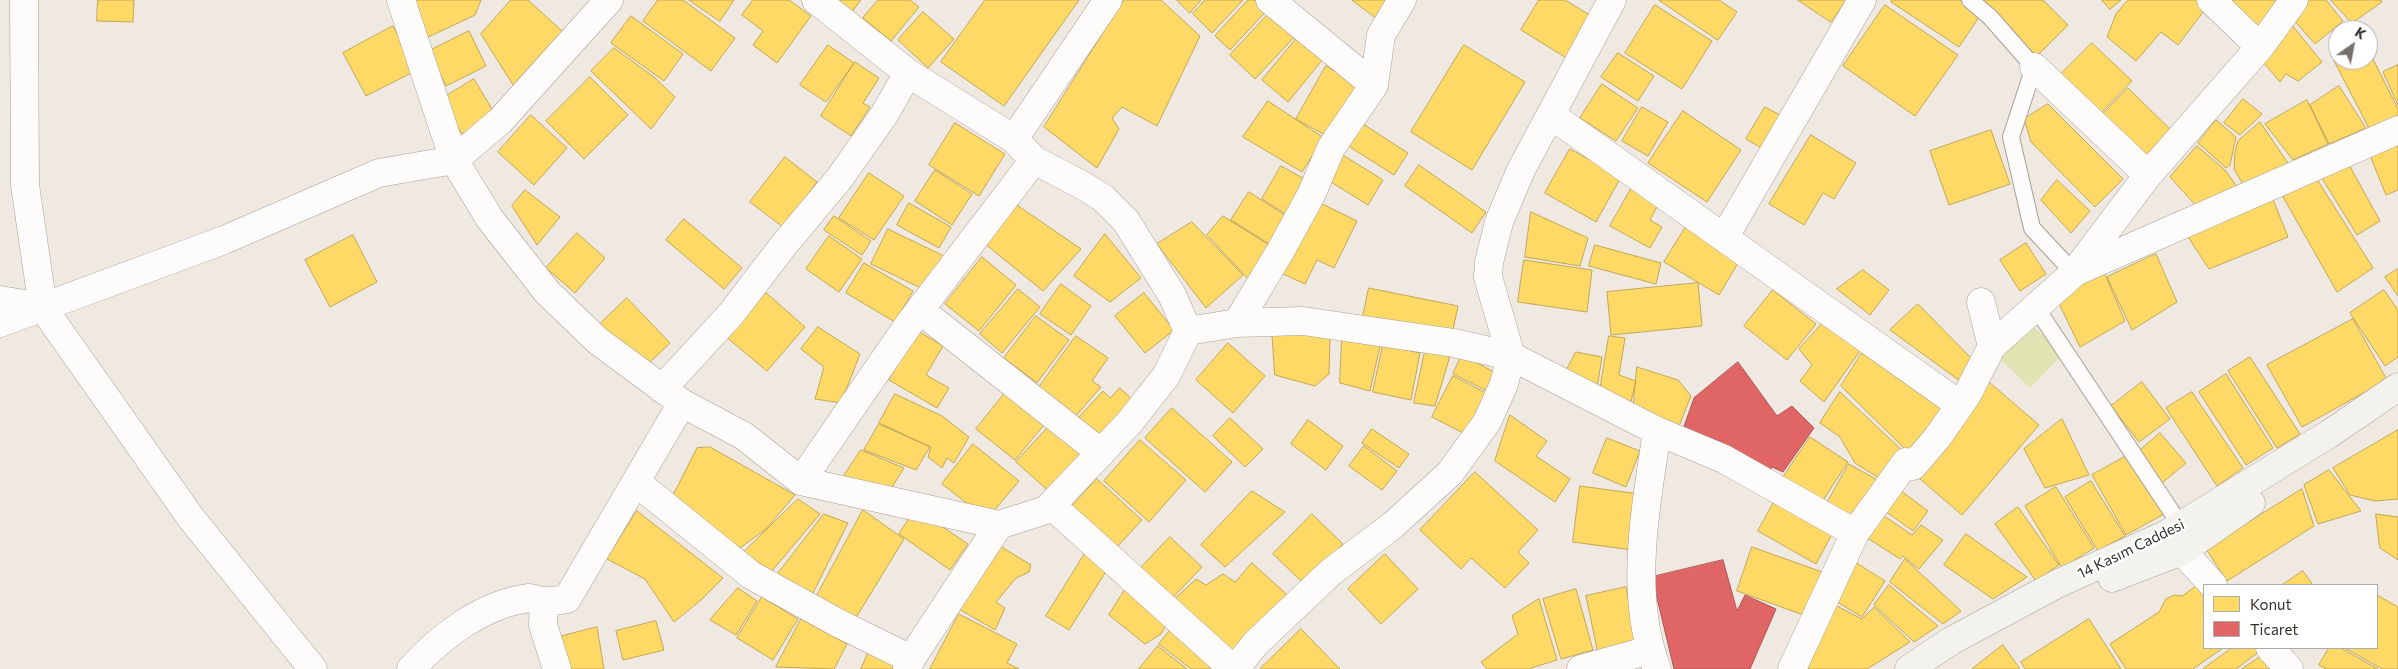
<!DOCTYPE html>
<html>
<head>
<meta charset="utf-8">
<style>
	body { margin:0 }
	#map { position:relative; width:2398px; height:669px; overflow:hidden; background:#f0e9e1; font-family:Commissioner,sans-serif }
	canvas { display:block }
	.legend { position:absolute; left:2203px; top:584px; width:175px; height:65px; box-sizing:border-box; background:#fff; border:1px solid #aeacaa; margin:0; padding:6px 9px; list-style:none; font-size:15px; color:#35302a }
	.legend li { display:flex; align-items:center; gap:10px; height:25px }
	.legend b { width:25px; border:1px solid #aeacaa }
	.north { position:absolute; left:2328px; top:20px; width:50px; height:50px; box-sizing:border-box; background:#fff; border:1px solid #aeacaa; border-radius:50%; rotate:33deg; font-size:14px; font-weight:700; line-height:20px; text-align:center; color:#35302a }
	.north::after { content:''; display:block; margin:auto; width:18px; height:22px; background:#76716a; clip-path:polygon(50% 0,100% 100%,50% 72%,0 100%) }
</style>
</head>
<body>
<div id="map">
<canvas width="2398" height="669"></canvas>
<ul class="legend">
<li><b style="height:14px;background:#ffd966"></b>Konut</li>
<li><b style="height:14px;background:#e06666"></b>Ticaret</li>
</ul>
<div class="north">K</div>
</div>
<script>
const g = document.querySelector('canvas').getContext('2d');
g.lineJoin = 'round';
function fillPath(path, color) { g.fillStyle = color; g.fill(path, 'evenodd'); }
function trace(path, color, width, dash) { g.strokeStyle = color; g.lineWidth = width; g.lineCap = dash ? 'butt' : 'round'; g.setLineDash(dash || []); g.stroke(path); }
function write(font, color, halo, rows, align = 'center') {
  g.font = font + ' Commissioner,sans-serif'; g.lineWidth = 5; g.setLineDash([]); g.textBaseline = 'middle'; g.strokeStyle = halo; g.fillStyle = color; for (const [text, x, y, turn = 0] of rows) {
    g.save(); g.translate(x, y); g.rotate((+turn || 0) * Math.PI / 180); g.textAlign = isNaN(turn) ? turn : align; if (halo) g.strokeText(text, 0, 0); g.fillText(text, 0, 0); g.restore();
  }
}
const green = new Path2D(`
	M2029,322L2063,354L2030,388L1997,356Z`);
const homes = new Path2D(`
	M98,0H134L133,22L97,21Z
	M409,0H481L475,15L420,41Z
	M511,0H528L562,31L513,85L481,34Z
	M658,0H683L735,38L711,71L643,21Z
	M689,0H734L720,21Z
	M753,0H789L811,16L777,63L753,45L763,31L742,15Z
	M836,0H861L851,13Z
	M878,0H910L919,7L891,41L863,18Z
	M985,0H1079L1004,106L941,62Z
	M1124,0H1161L1200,36L1157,126L1122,107L1112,118L1119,129L1097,168L1044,127Z
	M1177,0H1201L1190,13Z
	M1205,0H1243L1212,33L1193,14Z
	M1248,0H1265L1271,6L1230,50L1215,36Z
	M1352,0H1387L1375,17Z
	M1539,0H1565L1593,17L1568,59L1521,30Z
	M1659,0H1719L1737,12L1718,40Z
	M1798,0H1846L1831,22Z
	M1892,0H1960L1981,14L1959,47L1891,2Z
	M1980,0H2043L2068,25L2037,56Z
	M2102,0H2121L2110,9Z
	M2128,0H2200L2207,7L2178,45L2161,32L2136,61L2107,37L2116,14Z
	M2214,0H2288L2262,35Z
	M2306,0H2326L2343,21L2315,44L2292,18Z
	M2331,0H2381L2382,2L2352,23Z
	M1655,5L1712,41L1682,89L1625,53Z
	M1885,5L1958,55L1915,116L1843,66Z
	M1275,7L1300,31L1255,79L1230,55Z
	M923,12L954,39L928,68L898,40Z
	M631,16L683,54L664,81L611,43Z
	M2288,20L2322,62L2298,81L2286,74L2280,82L2257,55Z
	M393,26L417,70L366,96L343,53Z
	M469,31L486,66L446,86L429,51Z
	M1302,32L1328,53L1288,102L1262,80Z
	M2092,43L2132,81L2098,116L2058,77Z
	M828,45L854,63L826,102L800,85Z
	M1464,45L1525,82L1472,170L1411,132Z
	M614,48L654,77L675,97L651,129L591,71Z
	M2368,49L2398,109V116L2370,130L2334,61L2368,60Z
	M1618,53L1654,76L1638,101L1601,77Z
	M855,62L879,78L863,103L870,107L851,136L821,116Z
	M2398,65V105L2383,72Z
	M1326,66L1363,88L1334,140L1296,119Z
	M590,77L628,115L584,159L546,121Z
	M474,79L495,114L462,134L441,99Z
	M1602,84L1638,108L1616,141L1580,118Z
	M2339,86L2366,128L2329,144L2310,105Z
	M2128,88L2175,134L2148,160L2102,115Z
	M2243,99L2262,114L2240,135L2224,123Z
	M2307,100L2328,144L2293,160L2265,124Z
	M1268,101L1324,138L1302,172L1243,137Z
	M2048,104L2123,179L2095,207L2031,142L2024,119Z
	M1642,107L1668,122L1648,156L1622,141Z
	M1765,107L1782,116L1763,149L1746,139Z
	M1683,111L1741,150L1707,202L1648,163Z
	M531,115L567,148L534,185L498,152Z
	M1357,120L1408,153L1394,175L1342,142Z
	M2216,120L2236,137L2230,165L2226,168L2198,143Z
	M2260,122L2288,163L2244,186L2234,169L2235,152L2238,141Z
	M955,123L1005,154L979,196L929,165Z
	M1991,130L2010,184L1949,205L1930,151Z
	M1811,135L1856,163L1834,199L1823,193L1804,225L1769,204Z
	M2398,144V190L2386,195L2369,153Z
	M2197,146L2226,171L2239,190L2200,210L2170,177Z
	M1570,149L1621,177L1596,222L1545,193Z
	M1338,152L1383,180L1368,205L1323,177Z
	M785,157L817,182L783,227L750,202Z
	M2348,163L2380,221L2357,235L2320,175Z
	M1419,165L1486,212L1472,233L1405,186Z
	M1281,166L1312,183L1292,218L1262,199Z
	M935,170L972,194L952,225L915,201Z
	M869,173L904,196L874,240L839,218Z
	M2315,176L2373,268L2337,292L2278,188Z
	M2057,180L2090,211L2071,233L2041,200Z
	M1631,189L1658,205L1650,220L1662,227L1650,248L1610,226Z
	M525,190L560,217L537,245L512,206Z
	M1249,192L1291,219L1274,247L1231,220Z
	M2270,192L2288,237L2209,269L2183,229Z
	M1312,199L1357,221L1334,268L1317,260L1305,284L1277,271Z
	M909,203L951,227L939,248L897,225Z
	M1014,203L1081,249L1043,291L984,243Z
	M1531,212L1588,238L1580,266L1525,257Z
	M834,216L871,241L862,255L824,230Z
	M1223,216L1277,250L1251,282L1207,235Z
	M684,219L742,268L724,289L666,240Z
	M1192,222L1243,275L1206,308L1157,244Z
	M1687,225L1741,258L1719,295L1664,262Z
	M888,229L944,256L927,291L871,264Z
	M577,233L605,258L575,293L546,268Z
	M1105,234L1141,278L1110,302L1074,276Z
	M353,235L377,282L330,307L305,260Z
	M829,236L862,259L839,292L806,269Z
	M2026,243L2046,274L2020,291L2000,260Z
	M1595,245L1661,263L1656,284L1589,266Z
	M2156,254L2177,302L2132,330L2107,277Z
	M982,257L1016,285L979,331L945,304Z
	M1524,260L1592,270L1587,312L1518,302Z
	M864,263L913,291L895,322L846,293Z
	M2398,269V296L2385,277Z
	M1863,270L1889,290L1870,315L1837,289Z
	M2104,272L2125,321L2080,347L2055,295Z
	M1698,283L1702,326L1611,335L1607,292Z
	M1061,284L1091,306L1071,335L1040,314Z
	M1369,288L1458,306L1451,339L1362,321Z
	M1018,289L1040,307L1002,353L980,334Z
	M1773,290L1816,324L1787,360L1744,326Z
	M2384,290L2398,310V357L2385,366L2350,313Z
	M764,291L805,327L767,371L725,336Z
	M1144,293L1174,330L1145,353L1115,316Z
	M627,298L670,343L642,370L599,325Z
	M1918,304L1972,359L1960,381L1890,330Z
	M1036,316L1069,340L1037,383L1004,358Z
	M2353,319L2387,380L2302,427L2267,365Z
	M1822,324L1860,351L1824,402L1800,381L1812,365L1799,349Z
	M818,327L860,354L841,403L815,399L824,367L801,349Z
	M1272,329L1330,335L1329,374L1315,386L1275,375Z
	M918,331L943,346L926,375L949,388L937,408L889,380Z
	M1076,336L1108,358L1092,381L1101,387L1074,418L1037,390Z
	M1609,336L1625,338L1619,375L1636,381L1629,409L1599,396Z
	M1342,339L1380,346L1370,391L1340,383Z
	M1228,343L1265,376L1233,413L1196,380Z
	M1383,345L1420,353L1411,400L1373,392Z
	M1425,351L1450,356L1435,406L1414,403Z
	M1576,352L1602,357L1596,394L1563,377Z
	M1862,353L1948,414L1915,459L1841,386Z
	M1462,355L1502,376L1493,394L1453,374Z
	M2250,357L2300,434L2277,448L2228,371Z
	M1637,367L1678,380L1691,396L1677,431L1633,412Z
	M2226,374L2273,448L2246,465L2199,392Z
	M1453,376L1492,396L1471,437L1432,417Z
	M1989,382L2039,425L1962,515L1912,472Z
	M2142,382L2170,419L2139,442L2111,406Z
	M1009,388L1048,420L1015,460L976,429Z
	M1120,388L1137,404L1102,442L1077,419L1103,391L1110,398Z
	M1840,392L1906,454L1887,483L1855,463L1840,437L1820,423Z
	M2192,392L2243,468L2217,486L2166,408Z
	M895,394L942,416L969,437L954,463L947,458L942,468L928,457L931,447L879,423Z
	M1172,408L1232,462L1205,492L1145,438Z
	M1510,415L1547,441L1536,456L1570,479L1555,502L1495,461Z
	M1230,418L1263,449L1245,467L1213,436Z
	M2062,419L2089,475L2045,488L2024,449Z
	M1308,420L1343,446L1326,470L1291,444Z
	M1053,422L1088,455L1052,494L1016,462Z
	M879,424L930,447L916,470L864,450Z
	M1372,429L1409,454L1399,468L1362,443Z
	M2398,430V499L2375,501L2350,495L2333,468Z
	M2160,433L2186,463L2162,483L2137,453Z
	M1810,437L1848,462L1818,508L1780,482Z
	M1607,438L1640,451L1626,487L1593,473Z
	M1140,440L1186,480L1149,522L1104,481Z
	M973,444L1019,481L987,519L942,484Z
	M1364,446L1397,471L1382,490L1349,466Z
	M710,447L795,495L766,529L740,548L672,497L697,448Z
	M861,450L904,468L886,497L838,485Z
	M2130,454L2164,514L2126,535L2092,475Z
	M1849,464L1881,482L1854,528L1823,510Z
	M2329,470L2361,511L2318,524L2304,485Z
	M1475,472L1538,530L1518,552L1529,563L1505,588L1471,558L1461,569L1420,530Z
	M1097,479L1142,520L1117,547L1072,506Z
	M2091,481L2125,536L2098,551L2065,497Z
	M1893,485L1928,511L1913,531L1878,506Z
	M1580,486L1639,494L1632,550L1573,542Z
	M2056,487L2094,548L2062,568L2025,506Z
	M2302,489L2314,526L2227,581L2206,549Z
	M1252,491L1285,512L1225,567L1201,545Z
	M798,499L820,514L772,571L743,553Z
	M1774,502L1832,534L1816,564L1758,531Z
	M2018,507L2059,565L2036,581L1995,524Z
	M916,509L968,544L950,570L899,534Z
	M863,510L904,539L854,621L814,601Z
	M637,511L723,578L701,600L674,622L645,579L607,559Z
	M1877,511L1912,535L1921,525L1943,540L1919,569L1903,556L1900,559L1861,534Z
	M824,514L848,523L813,593L776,576Z
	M1312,514L1343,544L1304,584L1273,554Z
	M2376,514L2398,517V560L2380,548Z
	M1966,534L2027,577L1993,599L1944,565Z
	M1170,537L1202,567L1166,605L1134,575Z
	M1000,546L1031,565L1029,572L1016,578L996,602L1005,608L995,630L952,605Z
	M1089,547L1112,562L1069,630L1046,616Z
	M1752,547L1825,573L1809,617L1737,591Z
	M1385,554L1418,589L1381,624L1348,589Z
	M1905,559L1961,611L1943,624L1890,582Z
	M1855,562L1885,581L1862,617L1832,599Z
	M1252,563L1294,601L1231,664L1166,607L1196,579L1206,585L1223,574L1235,582Z
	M2303,571L2313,585H2282Z
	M1131,580L1172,615L1161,634L1145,644L1109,615Z
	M2203,581L2204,648H2223L2193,669H2126L2110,644L2159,612L2166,599L2174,595L2182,596Z
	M1889,585L1938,626L1914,642L1874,605Z
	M1626,587L1639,645L1598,654L1586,596Z
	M738,588L757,601L736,635L710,620Z
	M1576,589L1593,650L1561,659L1543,599Z
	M2377,595L2398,607V669H2382L2345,648H2377Z
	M762,597L798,619L773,660L737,638Z
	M1539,599L1557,660L1528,669H1487L1481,662L1518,634L1512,616Z
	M1833,604L1862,619L1874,607L1910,642L1867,669H1807Z
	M959,614L1017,644L1007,663L1019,669H930Z
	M801,619L847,644L834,669L776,667Z
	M2089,619L2121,669H2025L2021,662Z
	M656,621L664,650L623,660L616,631Z
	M1176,623L1221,669H1191L1159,644Z
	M597,627L604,669H567L559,637Z
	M1301,629L1340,669H1260Z
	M2003,645L2020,669H1972Z
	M1158,646L1187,669H1139Z
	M2232,648H2258L2260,651L2236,669H2203Z
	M2329,648H2341L2378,669H2326L2319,665Z
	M870,649L904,669H861Z
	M2264,654L2275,669H2242Z`);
const shops = new Path2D(`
	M1738,362L1777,416L1792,406L1814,428L1783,472L1772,467L1765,476L1682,432L1694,398Z
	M1723,560L1737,611L1745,595L1776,609L1750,669H1674L1652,577Z`);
const lane = new Path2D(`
	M1970,0L1990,17L2034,67L2011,137L2032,228L2074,273
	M2035,306L2181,526`);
const street = new Path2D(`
	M24,0L25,185L43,308L191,518L313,669
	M401,0L454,160L490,219L547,292L598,341L682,403L744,436L801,481L999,525
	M816,0L908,73L1014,139L1034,160L1082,185L1103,198L1126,221L1172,295L1188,331
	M1270,0L1374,85
	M2211,0L2260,47
	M2034,67L2148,175
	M1551,115L1960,405
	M1014,139L1108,0
	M1724,238L1862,0
	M2075,272L2398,130
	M0,300L42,307
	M1981,302L1992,346
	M920,310L1101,453
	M0,323L224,240L379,173L454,160L500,121L609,0
	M1237,323L1303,321L1454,343L1511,356L1657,431L1724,459L1855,533
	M662,389L731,314L783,246L839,179L884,115L908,73
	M1657,431C1646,508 1628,593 1657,669
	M801,481L909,324L1034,160
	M636,482L751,575L838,623L911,659
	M1051,505L1233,669
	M2182,551L2213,585
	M544,601L543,625L557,669
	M2270,648L2289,669
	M411,669C441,636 483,604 529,598C534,598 538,601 544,601C551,602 559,600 567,599L682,403
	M907,669L911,659L999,525L1046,510L1051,505L1129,423L1166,376L1188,331L1237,323L1281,250L1311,195L1331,148L1374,85L1381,35L1402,0
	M1235,669L1256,643L1331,572L1393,525L1450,473L1487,422L1504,384L1511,356L1488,277L1489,262L1499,222L1521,170L1612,0
	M1581,669L1650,650
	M1792,669L1855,533L1906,462L1913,466L1937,438L1967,395L1992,346L2074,273L2148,175L2260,47L2294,0`);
const secondary = new Path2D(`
	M2112,578L2182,551L2251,503
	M1909,669L1951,641L2057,584L2167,534L2329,434L2398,387`);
const streetNames = [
	["14 Kasım Caddesi",2131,549,-26]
];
fillPath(green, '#e0e4b3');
fillPath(homes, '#ffd966');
trace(homes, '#c2a654', 1);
fillPath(shops, '#e06666');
trace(shops, '#ad5654', 1);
trace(lane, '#a49f98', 18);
trace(street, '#a49f98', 29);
trace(secondary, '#a49f98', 29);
trace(lane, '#fdfcfa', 16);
trace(street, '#fdfcfa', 28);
trace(secondary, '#f3f2ed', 28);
write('15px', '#35302a', '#fff', streetNames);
</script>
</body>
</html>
